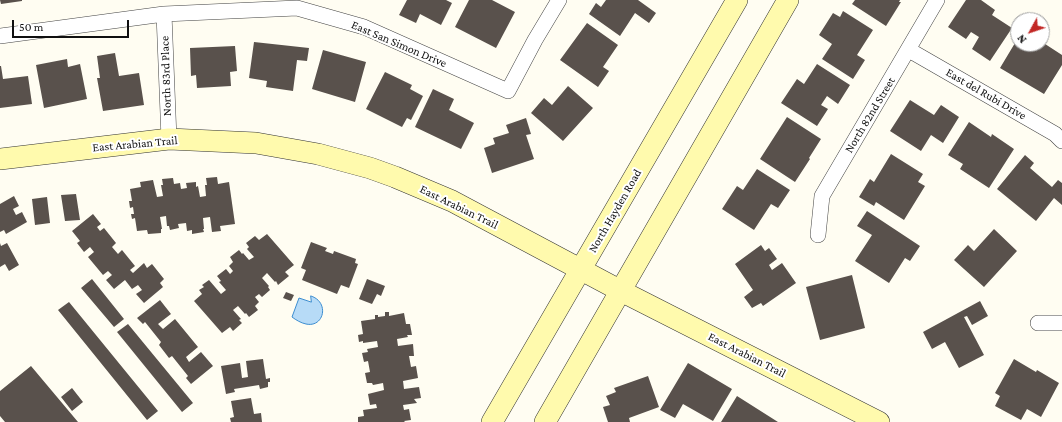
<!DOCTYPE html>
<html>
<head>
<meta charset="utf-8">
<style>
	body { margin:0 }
	#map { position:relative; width:1062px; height:422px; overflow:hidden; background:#fffdf2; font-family:"Crimson Pro",serif }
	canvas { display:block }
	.north { position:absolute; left:1010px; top:12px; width:40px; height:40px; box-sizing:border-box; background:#fff; border:1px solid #9f9f9f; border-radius:50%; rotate:230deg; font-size:11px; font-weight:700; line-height:16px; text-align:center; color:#101010 }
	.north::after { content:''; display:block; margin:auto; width:14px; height:18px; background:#c22725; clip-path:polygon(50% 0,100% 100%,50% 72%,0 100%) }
	.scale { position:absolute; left:12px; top:20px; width:117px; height:18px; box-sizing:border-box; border:2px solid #101010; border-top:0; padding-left:5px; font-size:12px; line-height:14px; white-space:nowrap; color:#101010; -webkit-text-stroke:3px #fff; paint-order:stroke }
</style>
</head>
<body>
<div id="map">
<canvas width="1062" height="422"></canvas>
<div class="north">N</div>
<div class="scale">50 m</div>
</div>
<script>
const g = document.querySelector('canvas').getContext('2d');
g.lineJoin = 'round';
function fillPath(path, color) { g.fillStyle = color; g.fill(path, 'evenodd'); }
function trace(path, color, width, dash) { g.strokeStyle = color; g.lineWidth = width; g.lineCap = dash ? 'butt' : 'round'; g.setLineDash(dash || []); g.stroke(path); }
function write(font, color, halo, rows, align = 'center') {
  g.font = font + ' "Crimson Pro",serif'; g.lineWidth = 4; g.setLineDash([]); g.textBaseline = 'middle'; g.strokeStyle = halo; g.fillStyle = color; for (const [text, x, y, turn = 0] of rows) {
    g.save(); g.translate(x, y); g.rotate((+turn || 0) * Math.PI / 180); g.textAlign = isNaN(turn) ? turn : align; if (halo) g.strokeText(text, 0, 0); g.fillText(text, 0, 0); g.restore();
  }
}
const water = new Path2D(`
	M311,296C330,302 324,328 306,324C301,323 296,320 292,317L299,298L311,302Z`);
const building = new Path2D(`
	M0,0H22V1L1,4Z
	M407,0H446L452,3L441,25L420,14L416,23L399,15Z
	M469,0H492L515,12L496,48L455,27Z
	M606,0H638L656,13L649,23L635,13L620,36L589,14L596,3L601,7Z
	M855,0H900L899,2H901L886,26L852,4Z
	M966,0H981L995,10L992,15L1012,28L990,61L972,49L979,37L971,32L966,39L948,27Z
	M843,11L873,30L857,55L865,60L853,79L822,59L832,44L819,35L833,13L840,17Z
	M587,23L618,45L603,67L609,71L598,87L560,60Z
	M1018,38V44H1042V42L1062,55V65L1044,94L1000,68Z
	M254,42L309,48L307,61L297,60L293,91L266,87L267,81L249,78Z
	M235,46L237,71L230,72L231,86L197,88L196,75L191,76L190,48Z
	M323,50L366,62L355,102L312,89Z
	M115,53L119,76L139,73L144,105L103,111L97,78H100L97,56Z
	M67,59L68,67L80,64L87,99L44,108L36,65Z
	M817,64L850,85L838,104L827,96L821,105L828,109L817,126L781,103L797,79L804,84Z
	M0,66H1L3,79L28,76L32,104L0,108Z
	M385,72L412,85L410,89L423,96L411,120L407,118L402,127L366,109Z
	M568,86L593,108L563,141L531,113L544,98L552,105Z
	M433,89L454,99L449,110L474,123L461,149L415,127Z
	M910,100L934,115L941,105L959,117L943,143L931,135L921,151L890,131Z
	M787,117L821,139L809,158L810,159L795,182L760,159Z
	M526,118L531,134L526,135L534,159L492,173L484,148L495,144L493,138L509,133L506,125Z
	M969,122L991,137L992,134L1014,149L989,188L960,169L963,164L948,155Z
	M891,154L923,174L918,182L925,186L904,220L876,202L874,206L859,197L870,179L874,182Z
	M1025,155L1034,163L1030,168L1052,187L1058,180L1062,183V205L1054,198L1036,221L997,189Z
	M757,169L790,190L778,208L771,204L754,230L722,209L737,186L743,190Z
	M217,177L218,184L229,182L235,224L220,226L221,231L212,232L210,217L203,218L204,229H203L204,232L192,234V230L187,231L186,223L178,224L179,228L170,230L169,226H167L166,216L160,217L162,229H161V233L148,234L147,230L137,231L135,218L132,219L131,214H134L133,207L130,208L129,201H132L130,189L141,187L140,182L153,180L157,197L163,196L161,185H163L162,179L173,178L174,184L180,183L181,189L187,188L186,183L196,182V187L198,186L200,197L206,196L205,185H207L206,178Z
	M76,194L80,220L65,221L61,195Z
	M14,196L19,206L13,209L16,215L22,212L27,222L6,234L4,230L0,232V204Z
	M47,197L50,223L35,225L32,199Z
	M867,211L920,246L910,261L905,258L889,283L855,261L872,235L857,226Z
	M93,214L101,224L97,227L100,231L104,228L116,243L112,247L118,254L122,250L135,266L130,270L133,273L144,263L147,268L152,264L164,279L160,283L163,287L144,303L136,294L142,290L138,285L132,289L125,280L114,289L106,280L112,275L108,271L103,275L88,257L94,252L90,247L84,252L77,243L80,241L72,231Z
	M994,229L1017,251L984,287L954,260L968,245L974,251Z
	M267,234L294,265L285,272L289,276L278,285L276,281L275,282L267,273L262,278L269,286L268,287L270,290L262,297L259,294L255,297L259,302L255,306L258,310L249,317L246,313L245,314L238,306L233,310L241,319L239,320L242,323L233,331L230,327L222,333L194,301L202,294L199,290L204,287L202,285L209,280L221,294L226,290L219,282L221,281L217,276L226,269L230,274L233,271L229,266L233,262L230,257L239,250L242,254L243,253L249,260L254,257L247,249L249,247L246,243L255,236L259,240Z
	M311,242L327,248L325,251L333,254L334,251L356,259L355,263L358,264L349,288L341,285L337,294L302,280L306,270L301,268Z
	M0,243L1,246L7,243L19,265L9,271L5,264L0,267Z
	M761,245L765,251L769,248L777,259L769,265L772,270L782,263L796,283L763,306L761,303L752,308L744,297L753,290L735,264Z
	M852,275L865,328L820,340L806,287Z
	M92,279L124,319L114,327L81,288Z
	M367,279L385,286L381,296L377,294L372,304L359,299Z
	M286,292L294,295L291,301L283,298Z
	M160,300L171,314L158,324L163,329L175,319L198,347L186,357L189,362L201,352L213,366L191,384L186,378L188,376L172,356L169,358L159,345L161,342L145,322L143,324L137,318Z
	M980,301L988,316L972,325L967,316L964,317L984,355L959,368L945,342L932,349L923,332Z
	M69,302L158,411L147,420L58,310Z
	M385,312H389V316L404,313L406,324H410L412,335H407L408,337L397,339L398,346L413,344L414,356H409L411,367L416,366L418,378L403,381L404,389L419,387L421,398L414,399L417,403L403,405L404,410L409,409L411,420L404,421L405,422H358V417L364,416L363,410L377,408L376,404L370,405L368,394L384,390L383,383L373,385L372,383H367L365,373L370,372L368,361L364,362L362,353L368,352L367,349L378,347L377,341L363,343V341L359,342L358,335L363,334L361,321L375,319V315H378V317L385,316Z
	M128,324L193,403L182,412L117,332Z
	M263,359L266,379L270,378V382H268V387L260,389L259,385L234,389L235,392L226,394L221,366L240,363L242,378L248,377L246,361Z
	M1014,359L1036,372L1037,370L1059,383L1041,417L1027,409L1021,420L995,406L1000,396L995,393Z
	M688,363L732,389L713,421L683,404L675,418L660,410Z
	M31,366L78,422H5L0,416V391Z
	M648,376L659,407L629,418L630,422H608L603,407L610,405L606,396L616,392L614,388Z
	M72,388L83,402L72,411L61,397Z
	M737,396L778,422H721Z
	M251,398L254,414L261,413L262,422H231L230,418L234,417L231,401Z`);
const street = new Path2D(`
	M164,14L169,139
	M0,36L164,14L297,8L364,27L508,91L535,40L559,0
	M909,50L1055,134L1062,141
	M818,235L822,196L937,0
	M1038,323H1062`);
const secondary = new Path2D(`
	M0,159L169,139L256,143L318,154L370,168L395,177L452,201L621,291L879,422
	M492,422L737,0
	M545,422L788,0`);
const streetNames = [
	["East San Simon Drive",399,44,23],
	["North 83rd Place",166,76,-92],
	["East del Rubi Drive",986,94,30],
	["North 82nd Street",870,115,-59],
	["East Arabian Trail",135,144,-5],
	["East Arabian Trail",459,207,26],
	["North Hayden Road",615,211,-60],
	["East Arabian Trail",747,355,27]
];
fillPath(water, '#b7dbf7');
trace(water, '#3d8dcf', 1);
fillPath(building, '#59514c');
trace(street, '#434343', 16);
trace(secondary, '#323232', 22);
trace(street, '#fff', 15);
trace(secondary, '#fffaad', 21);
write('12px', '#101010', '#fff', streetNames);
</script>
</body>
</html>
